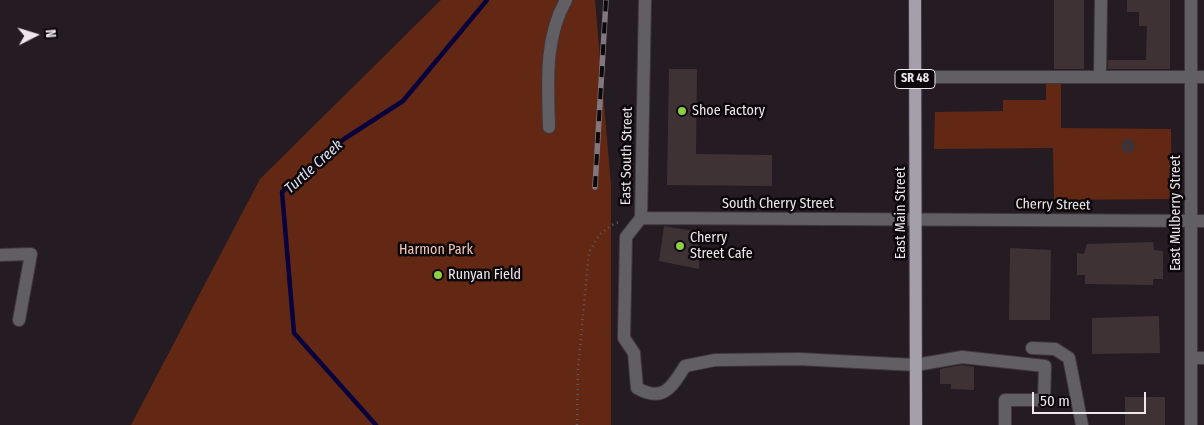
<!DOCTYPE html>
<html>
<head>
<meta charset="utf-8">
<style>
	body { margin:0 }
	#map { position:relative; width:1204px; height:425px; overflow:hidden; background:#251b23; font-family:"Fira Sans Condensed",sans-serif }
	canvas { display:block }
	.north { position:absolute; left:10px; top:10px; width:50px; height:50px; -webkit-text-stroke:4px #0c070a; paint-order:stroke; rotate:85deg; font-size:14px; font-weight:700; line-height:20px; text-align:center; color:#ede6eb }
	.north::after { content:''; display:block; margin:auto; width:18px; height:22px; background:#ede6eb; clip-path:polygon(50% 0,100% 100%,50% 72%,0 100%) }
	.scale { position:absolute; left:1032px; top:392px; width:114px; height:22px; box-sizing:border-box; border:2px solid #ede6eb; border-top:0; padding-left:6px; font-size:15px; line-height:18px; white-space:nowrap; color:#ede6eb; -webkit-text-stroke:4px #0c070a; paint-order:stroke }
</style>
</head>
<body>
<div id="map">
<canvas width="1204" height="425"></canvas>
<div class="north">N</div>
<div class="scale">50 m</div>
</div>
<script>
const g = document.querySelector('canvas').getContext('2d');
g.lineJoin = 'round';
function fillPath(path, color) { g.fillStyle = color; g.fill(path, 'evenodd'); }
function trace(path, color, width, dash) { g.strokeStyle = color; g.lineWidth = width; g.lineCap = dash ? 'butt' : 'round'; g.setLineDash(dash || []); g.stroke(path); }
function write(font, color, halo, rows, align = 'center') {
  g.font = font + ' "Fira Sans Condensed",sans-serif'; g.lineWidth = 5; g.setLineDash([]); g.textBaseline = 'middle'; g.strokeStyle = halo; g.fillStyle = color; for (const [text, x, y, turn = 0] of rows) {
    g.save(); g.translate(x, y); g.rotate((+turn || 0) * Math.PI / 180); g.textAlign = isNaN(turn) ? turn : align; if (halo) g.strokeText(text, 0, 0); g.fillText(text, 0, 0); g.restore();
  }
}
const green = new Path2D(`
	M441,0H595L611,185V425H131L260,179Z
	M1046,84H1061V128L1171,129L1172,199L1054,200L1053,148L934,149L935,112L1003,111V100H1046Z`);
const stream = new Path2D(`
	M376,425L294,333L282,192L344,139L403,101L487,0`);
const building = new Path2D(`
	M1054,0H1084V69H1054Z
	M1127,0H1170V69H1108V60H1146L1147,26H1139V12H1127Z
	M669,69H697L696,154L772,155V186L667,185Z
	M1121 146a7 7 0 1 1 14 0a7 7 0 1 1-14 0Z
	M664,226L699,232V269L659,261Z
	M1153,242L1154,250L1163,251V279H1153V285L1085,284V275H1077V253L1084,254L1087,244Z
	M1010,248L1051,250L1050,320H1009Z
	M1159,316L1160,353L1092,354V318Z
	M962,365L974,367V390L951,389V384H940V369Z
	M1125,397H1165V425H1125Z`);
const path = new Path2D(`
	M577,425L578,368L589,252L600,234L615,223L620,222`);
const minor = new Path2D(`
	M645,0L641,218L626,237L624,338L634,353L637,388C663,403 672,387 685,366L715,360L799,359L916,365L962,357L1045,366L1044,400H1005V425
	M1191,0V425
	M915,77H1204
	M1100,77L1101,0
	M549,127C548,84 544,39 566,0
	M641,218L1204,221
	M0,255L31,254L19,320
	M1032,348L1055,349L1069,358L1082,425
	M1191,358H1204`);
const major = new Path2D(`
	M915,0L916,425`);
const rail = new Path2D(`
	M595,187L606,0`);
const markers = [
	[682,111,5,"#8dce44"],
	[680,246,5,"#8dce44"],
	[438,275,5,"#8dce44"]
];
const shields = [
	[915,79,40]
];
const shieldNames = [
	["SR 48",915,79]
];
const poiNames = [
	["Shoe Factory",692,111],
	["Cherry",690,238],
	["Street Cafe",690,254],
	["Runyan Field",448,275]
];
const streetNames = [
	["East South Street",627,156,-89],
	["South Cherry Street",778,204],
	["Cherry Street",1053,205,1],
	["East Main Street",901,213,-90],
	["East Mulberry Street",1176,213,-90]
];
const parkNames = [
	["Harmon Park",436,250]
];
const waterNames = [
	["Turtle Creek",314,167,-42]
];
fillPath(green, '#632814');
trace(stream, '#08003d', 4.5);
fillPath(building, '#3f3234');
trace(minor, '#41373f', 14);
trace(major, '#41373f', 14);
trace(path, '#635a61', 2.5, [1, 4]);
trace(minor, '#615f64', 12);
trace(major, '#a49faa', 12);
trace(rail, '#80787e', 5.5);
trace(rail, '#0c070a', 4, [11]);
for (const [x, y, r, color] of markers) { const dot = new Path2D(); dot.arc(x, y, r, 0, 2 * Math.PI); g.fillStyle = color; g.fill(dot); trace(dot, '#0c070a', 2); }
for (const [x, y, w] of shields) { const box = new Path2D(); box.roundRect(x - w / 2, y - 9.5, w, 19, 4); g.fillStyle = '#0c070a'; g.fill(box); trace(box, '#ede6eb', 1); }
write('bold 12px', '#ede6eb', null, shieldNames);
write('14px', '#ede6eb', '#0c070a', poiNames, 'left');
write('14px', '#ede6eb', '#0c070a', streetNames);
write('14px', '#f4c6b7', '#0c070a', parkNames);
write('italic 15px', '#dbe0f4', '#0c070a', waterNames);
</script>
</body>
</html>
